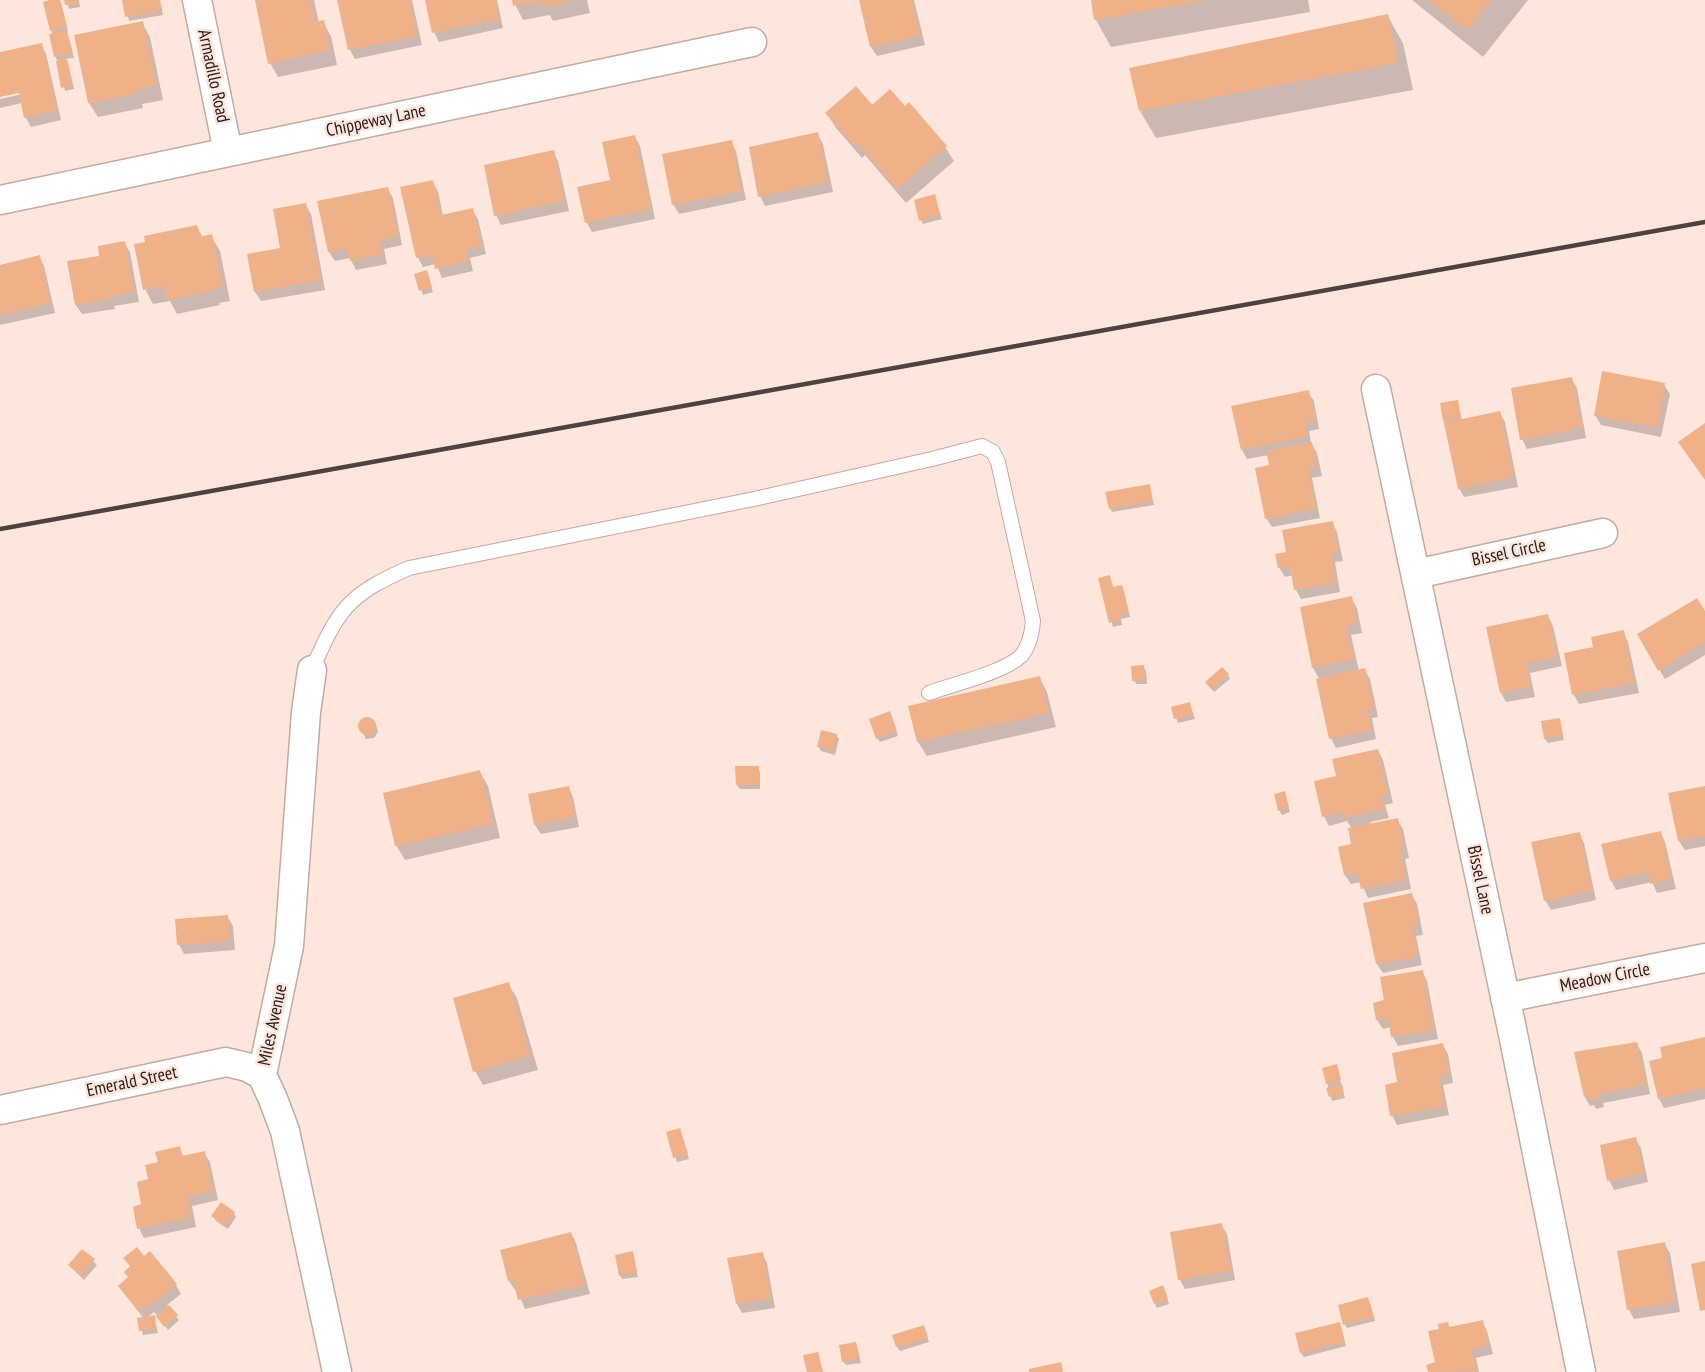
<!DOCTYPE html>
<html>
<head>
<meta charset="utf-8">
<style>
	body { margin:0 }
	canvas { display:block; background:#fee6dd }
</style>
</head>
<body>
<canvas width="1705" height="1372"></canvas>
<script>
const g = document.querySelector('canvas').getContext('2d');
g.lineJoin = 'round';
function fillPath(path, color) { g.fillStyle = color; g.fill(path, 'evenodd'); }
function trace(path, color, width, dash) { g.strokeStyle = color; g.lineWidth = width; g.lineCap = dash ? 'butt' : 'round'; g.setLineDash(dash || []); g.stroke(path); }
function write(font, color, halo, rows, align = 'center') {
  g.font = font + ' "PT Sans Narrow",sans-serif'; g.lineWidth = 5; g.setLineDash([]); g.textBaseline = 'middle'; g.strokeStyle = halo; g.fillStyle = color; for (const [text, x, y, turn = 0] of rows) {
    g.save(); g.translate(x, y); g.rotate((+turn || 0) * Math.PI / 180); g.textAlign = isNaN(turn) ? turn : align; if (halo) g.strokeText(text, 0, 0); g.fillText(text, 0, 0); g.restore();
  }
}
const shadow = new Path2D(`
	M55,0H59L61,3L68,31L66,32L74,58L65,59L68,64L74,89L65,91L58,62L55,56L53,35L51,30Z
	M66,0H79L80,7L69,9Z
	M129,0H160L163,15L129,21L124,1Z
	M256,0H314L319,23L323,22L331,36L337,65L278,77L270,63Z
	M339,0H412L422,45L355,59L350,50Z
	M426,0H497L503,28L439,42L434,32Z
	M513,0H587L590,13L553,21L550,15L523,20Z
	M861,0H914L925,45L877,56L871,47Z
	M1092,0H1308L1310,12L1111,47L1096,20Z
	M1412,0H1528L1483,57Z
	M1387,15L1403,43L1413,90L1156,138L1140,111Z
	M142,23L150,37L163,100L142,104L143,108L98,117L89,103L76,36Z
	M41,44L46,54L61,120L31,127L26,118L22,103L0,108V99L27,93L26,90L0,96V53Z
	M872,107L945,147L954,161L906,203L865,155L862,158L836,128L827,114Z
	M817,134L823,144L833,192L765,206L760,196Z
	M635,137L640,146L655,219L592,232L587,223L579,188L612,181Z
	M731,142L736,151L746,200L679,214L673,204Z
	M553,152L558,161L569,211L501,225L496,215Z
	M432,182L438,191L443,216L472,210L478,219L486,254L470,258L473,271L442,278L436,264L423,267L418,258Z
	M387,188L393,198L402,245L384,249L387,264L356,270L350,258L335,261L329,252Z
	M934,196L942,219L923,224L921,220Z
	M305,204L311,214L325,290L261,301L255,292L249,255L282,250Z
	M197,226L203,238L211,236L220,251L230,301L219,303L220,305L177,314L170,301L153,304L145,289Z
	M124,243L130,252L139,302L114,306L115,309L82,314L76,305L101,257Z
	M39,257L44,266L55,313L0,325V266Z
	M426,272L433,292L423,295L416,275Z
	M1571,378L1577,388L1586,438L1527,449L1522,439Z
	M1664,385L1670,394L1661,437L1601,425L1595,415Z
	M1308,392L1314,401L1319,429L1309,431L1311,443L1317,453L1322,476L1312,478L1320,518L1272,527L1266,518L1271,466L1269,455L1247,459L1242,450Z
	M1457,401L1462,420L1500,413L1505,422L1518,487L1464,497L1459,488L1444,421Z
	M1149,486L1154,505L1112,512L1110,508Z
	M1332,522L1337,532L1343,561L1335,562L1340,592L1301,599L1296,590L1293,575L1285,577L1279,567L1288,553Z
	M1109,577L1114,589L1121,587L1124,591L1130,617L1121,619L1122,625L1113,627L1100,579Z
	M1351,598L1357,608L1362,633L1351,635L1359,671L1365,670L1370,679L1378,717L1372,718L1376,739L1336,748L1331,738L1320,680L1313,668L1301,609Z
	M1705,614V655L1665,679L1639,635Z
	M1548,616L1553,626L1562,666L1530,673L1535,697L1506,702L1501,693L1488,629Z
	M1623,632L1628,642L1639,693L1579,704L1574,695L1566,654L1595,648Z
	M1143,667L1146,671L1147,684H1136L1134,680Z
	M1228,675L1230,679L1214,692L1209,686Z
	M1039,677L1047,692L1056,727L927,756L918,742L910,707Z
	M1190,704L1195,719L1178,723L1173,708Z
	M892,717L898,736L880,742L877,738Z
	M363,718H369L375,721L378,732L374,738L366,739L359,725Z
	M1559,720L1564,740L1548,743L1545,739Z
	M836,735L839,739L835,755L821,751L819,747Z
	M1378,750L1383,760L1393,803L1385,805L1389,818L1370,822L1371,825L1397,820L1403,829L1409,858L1405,859L1411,889L1368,898L1361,882L1351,884L1345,875L1353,845L1352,829L1347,821L1329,826L1324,816L1337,777Z
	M758,767L760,772V789H740L737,785Z
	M480,772L488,786L500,838L405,860L396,845Z
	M568,787L573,797L579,827L541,834L535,825Z
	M1705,787V846L1685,850L1679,841L1669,795Z
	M1285,793L1290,812L1282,815L1279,810Z
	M1660,832L1665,842L1676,889L1657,893L1652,882L1616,890L1611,880Z
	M1579,833L1584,843L1596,900L1551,910L1545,900Z
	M1411,894L1417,904L1423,935L1416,936L1422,965L1383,973L1377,964L1365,905Z
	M227,916L233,926L235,950L184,954L179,945Z
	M1422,971L1427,981L1438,1039L1398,1046L1393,1037L1391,1027L1383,1029L1377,1020L1386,1002Z
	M508,984L517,998L538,1070L483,1085L475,1071Z
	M1705,1038V1099L1664,1108L1659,1099L1664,1059Z
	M1636,1043L1642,1053L1650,1094L1603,1103L1604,1107L1596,1109L1594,1105L1590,1106L1585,1097Z
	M1443,1045L1448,1054L1453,1083L1443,1085L1449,1115L1397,1125L1392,1115L1399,1084Z
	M1336,1066L1345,1098L1332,1101L1327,1083Z
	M668,1133L681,1134L689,1159L677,1162Z
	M1635,1139L1641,1148L1648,1182L1614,1190L1609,1180Z
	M179,1148L184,1157L204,1153L210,1162L218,1200L192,1206L196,1227L144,1238L139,1228L149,1180L160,1163Z
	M234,1213L236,1217L228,1229L216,1221L213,1216Z
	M1221,1225L1227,1234L1235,1280L1185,1289L1180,1280L1171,1234Z
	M571,1233L576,1243L590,1294L525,1309L517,1290H515L509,1281Z
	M1664,1244L1670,1253L1680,1312L1634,1319L1629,1310L1619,1252Z
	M82,1251L97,1265L84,1280L70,1266Z
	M632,1253L638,1277L622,1279L620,1275Z
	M762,1254L767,1263L775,1308L742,1313L737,1304Z
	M125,1258H143L176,1285L181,1294L167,1305L179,1320L168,1330L154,1312L146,1318L154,1317L158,1333L143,1335L139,1319H144L119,1286L129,1278L131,1268Z
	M1165,1291L1169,1304L1157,1308L1155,1304Z
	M1370,1303L1375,1321L1347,1328L1345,1324Z
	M1482,1321L1487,1331L1493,1354L1476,1358L1479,1372H1429L1428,1366L1437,1363L1441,1330Z
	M1339,1323L1346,1346L1304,1357L1301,1353Z
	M924,1327L929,1342L900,1351L897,1347Z
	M856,1344L861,1363L846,1365L843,1361Z`);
const building = new Path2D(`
	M49,0H60L67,27L50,31L43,2Z
	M64,0H78L79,3L65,5Z
	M122,0H160L162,11L125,17Z
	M255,0H310L315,22L324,20L330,50L268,64Z
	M337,0H410L417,36L348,50Z
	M425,0H495L499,19L432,33Z
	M512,0H571V1L543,7L542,1L513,6Z
	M859,0H912L920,36L870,47Z
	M1091,0H1203V1L1094,20Z
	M1429,0H1491L1466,30Z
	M1388,14L1398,63L1139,111L1129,68Z
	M143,21L156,85L135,90L136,94L88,103L74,35Z
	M67,31L73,53L54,57L49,34Z
	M42,43L57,111L24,118L19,93L0,97V52Z
	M67,59L73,85L61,88L56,61Z
	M856,86L872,105L890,89L905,106L909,102L947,146L897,189L856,142L853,145L825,113Z
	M818,132L828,182L758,197L749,147Z
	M635,135L651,209L585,223L577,187L610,180L602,142Z
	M732,140L742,191L672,205L662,154Z
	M554,150L564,201L494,216L484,165Z
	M433,180L441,215L473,208L482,245L466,249L468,261L435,269L432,255L416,258L400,187Z
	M388,187L398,236L380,240L383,254L350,261L347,248L328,252L317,201Z
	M935,194L940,215L919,221L914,200Z
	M306,203L321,280L254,292L247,254L280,248L273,209Z
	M197,225L200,237L212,234L223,287L212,289V291L167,300L165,286L143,290L134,244L145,242L144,236Z
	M125,241L134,292L110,297L111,299L75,305L67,261L99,256L98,246Z
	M40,255L50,303L0,315V265Z
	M427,270L432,287L419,291L414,274Z
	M1602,371L1665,383L1657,428L1594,416Z
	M1572,377L1582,428L1520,440L1511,388Z
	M1309,390L1315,420L1305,422L1308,436L1241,450L1231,406Z
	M1458,400L1461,418L1443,421L1440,403Z
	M1500,411L1514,477L1458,489L1444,423Z
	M1705,423V480L1678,442Z
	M1312,442L1317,466L1308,468L1316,508L1265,519L1255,468L1269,465L1266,451Z
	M1150,484L1153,501L1109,509L1105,492Z
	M1333,521L1338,552L1331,553L1336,583L1294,590L1290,566L1278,568L1275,554L1286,552L1282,530Z
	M1110,575L1113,587L1122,585L1129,613L1120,615L1121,620L1109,623L1098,578Z
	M1352,596L1357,623L1346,626L1354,659L1312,668L1300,607Z
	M1697,598L1705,611V642L1658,671L1637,634Z
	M1548,614L1557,657L1526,663L1531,687L1500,693L1486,627Z
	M1624,630L1634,683L1572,695L1564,653L1593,647L1591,637Z
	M1144,665L1145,680L1132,681L1131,666Z
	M1222,667L1229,674L1211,689L1205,682Z
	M1365,668L1374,707L1367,708L1372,730L1329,739L1316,679Z
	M1040,676L1049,713L917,742L908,706Z
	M1190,702L1193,715L1174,719L1171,707Z
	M890,711L897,731L876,739L869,719Z
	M358 726a9 9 0 1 1 18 0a9 9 0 1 1-18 0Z
	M1560,718L1563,736L1544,739L1541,721Z
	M821,730L837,734L833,751L817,747Z
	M1378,749L1388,794L1381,795L1384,809L1344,818L1342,812L1322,817L1314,781L1336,776L1332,759Z
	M735,766H759V785H736Z
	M480,770L493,824L395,846L383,793Z
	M569,786L575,817L534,825L528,794Z
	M1705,786V836L1678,841L1668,793Z
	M1285,791L1289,808L1278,811L1274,794Z
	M1398,818L1404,848L1400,850L1406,880L1361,889L1357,873L1344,875L1338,847L1351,844L1348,828Z
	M1661,831L1671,879L1650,884L1648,872L1610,881L1601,844Z
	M1580,832L1592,891L1544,901L1531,842Z
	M1412,893L1419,925L1412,927L1418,956L1376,964L1363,903Z
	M228,915L230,941L177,945L175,919Z
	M1423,970L1433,1030L1391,1037L1388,1018L1376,1020L1373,1003L1384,1000L1380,977Z
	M509,982L530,1056L473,1072L453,998Z
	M1705,1037V1088L1658,1099L1649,1061L1662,1058L1660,1047Z
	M1637,1042L1646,1084L1599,1094V1098L1589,1100L1588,1096L1584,1097L1574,1052Z
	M1443,1043L1449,1074L1439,1075L1445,1106L1390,1116L1385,1085L1397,1082L1392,1053Z
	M1337,1064L1341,1080L1326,1084L1322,1068Z
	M1342,1084L1344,1094L1329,1097L1326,1088Z
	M680,1128L688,1154L673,1158L666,1132Z
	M1636,1137L1644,1173L1607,1181L1600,1145Z
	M180,1146L182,1156L205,1151L213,1191L187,1197L192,1217L137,1229L133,1207L141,1204L137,1182L148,1179L145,1165L158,1162L155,1152Z
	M221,1202L235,1212L226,1226L211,1216Z
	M1222,1223L1231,1271L1178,1280L1170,1232Z
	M571,1232L585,1285L518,1300L513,1280L508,1281L500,1250Z
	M1665,1242L1675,1302L1627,1310L1617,1251Z
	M137,1247L144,1256L150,1251L177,1284L150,1306L147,1303L138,1311L118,1286L128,1277L124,1272L130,1266L123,1258Z
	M82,1249L95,1259L81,1276L68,1265Z
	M633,1251L637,1272L619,1276L615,1255Z
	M763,1252L771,1298L736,1304L727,1258Z
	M1705,1261V1310L1700,1311L1691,1264Z
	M1163,1285L1168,1299L1154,1304L1149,1291Z
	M1368,1297L1374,1317L1343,1325L1338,1305Z
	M169,1305L178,1315L164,1327L156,1316Z
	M155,1315L156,1329L139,1331L137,1318Z
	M1483,1320L1489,1345L1471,1349L1477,1371L1428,1372L1426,1365L1435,1362L1428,1331L1439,1329L1438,1324L1448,1322L1449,1327Z
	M1340,1322L1345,1342L1300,1353L1295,1333Z
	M924,1325L928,1338L896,1347L892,1335Z
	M856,1342L860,1358L842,1362L839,1345Z
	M818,1352L823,1372H807L803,1355Z
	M1061,1362L1063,1372H1029V1369Z`);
const service = new Path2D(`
	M312,670C338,610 347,595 409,568L754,499L932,459L982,446L993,452L998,462L1033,621C1032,632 1029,647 1021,656C1003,673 953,684 929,693`);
const minor = new Path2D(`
	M197,0L228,152
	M0,200L752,42
	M1376,389L1513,1034L1581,1372
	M1416,574L1603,533
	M312,670L306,712L289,946L262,1075L273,1099L285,1131L337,1372
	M1505,998L1705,958
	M0,1110L226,1062L247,1067L262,1075`);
const rail = new Path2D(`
	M0,529L1705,222`);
const streetNames = [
	["Armadillo Road",213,76,78],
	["Chippeway Lane",376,121,-12],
	["Bissel Circle",1509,553,-12],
	["Bissel Lane",1480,880,78],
	["Meadow Circle",1605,978,-11],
	["Miles Avenue",273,1025,-78],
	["Emerald Street",132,1082,-12]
];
fillPath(shadow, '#0003');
fillPath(building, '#f1b188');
trace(service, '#c1aba2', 16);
trace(minor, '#c1aba2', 31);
trace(service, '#fff', 14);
trace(minor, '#fff', 28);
trace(rail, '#4e423e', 4.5);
write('18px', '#261d1a', '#fee6dd', streetNames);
</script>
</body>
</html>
